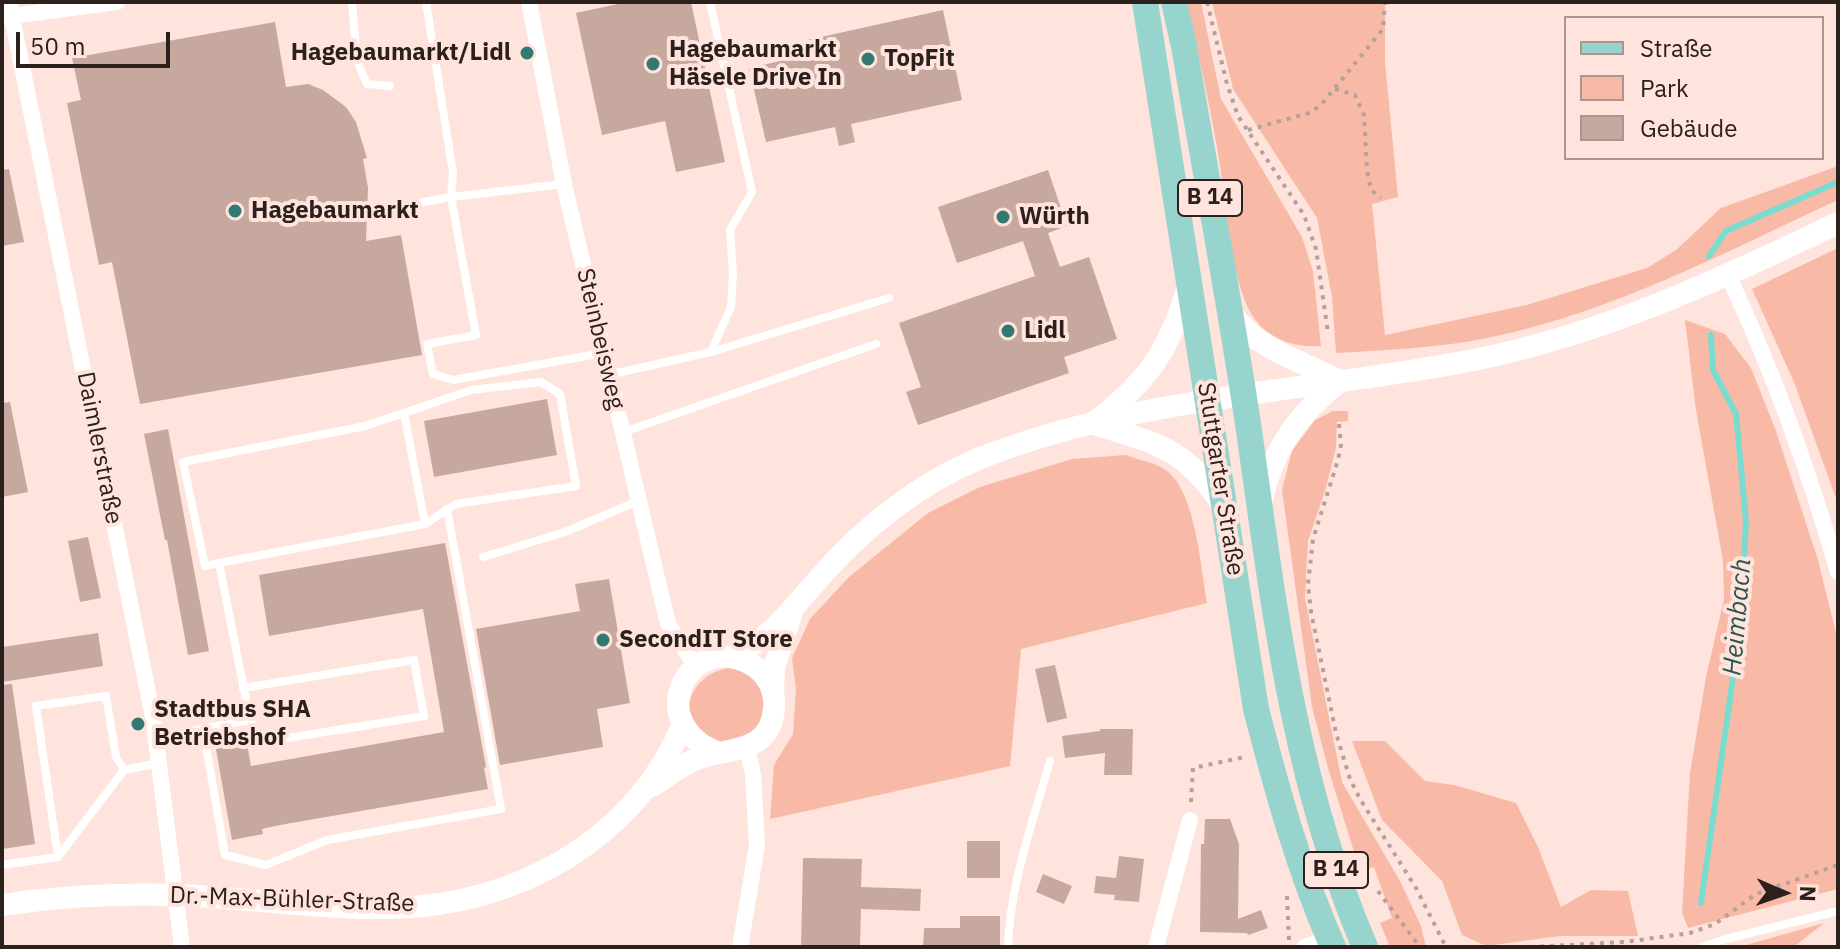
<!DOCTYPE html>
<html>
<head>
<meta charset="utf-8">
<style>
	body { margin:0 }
	#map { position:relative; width:1840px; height:949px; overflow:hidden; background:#fee4dc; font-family:"IBM Plex Sans",sans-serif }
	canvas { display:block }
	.frame { position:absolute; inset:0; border:4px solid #2c201d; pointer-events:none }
	.legend { position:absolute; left:1564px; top:16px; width:260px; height:144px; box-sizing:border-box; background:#fee4dc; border:2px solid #aa9690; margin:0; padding:10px 14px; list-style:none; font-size:24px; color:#2c201d }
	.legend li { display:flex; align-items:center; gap:16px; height:40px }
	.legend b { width:40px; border:2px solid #aa9690 }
	.north { position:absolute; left:1744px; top:853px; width:80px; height:80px; -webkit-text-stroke:6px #fee4dc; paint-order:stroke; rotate:92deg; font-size:22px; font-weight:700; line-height:32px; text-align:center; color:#2c201d }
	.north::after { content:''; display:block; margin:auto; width:28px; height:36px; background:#2c201d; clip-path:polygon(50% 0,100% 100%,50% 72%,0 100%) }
	.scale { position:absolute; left:16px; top:32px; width:154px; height:36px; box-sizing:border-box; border:4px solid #2c201d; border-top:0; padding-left:10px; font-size:24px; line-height:28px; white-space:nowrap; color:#2c201d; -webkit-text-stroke:6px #fee4dc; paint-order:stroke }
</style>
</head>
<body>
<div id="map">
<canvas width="1840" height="949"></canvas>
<div class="frame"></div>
<ul class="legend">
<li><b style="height:10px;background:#97d4cd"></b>Straße</li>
<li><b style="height:22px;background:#f9b9a7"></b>Park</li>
<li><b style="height:22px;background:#c6a89f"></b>Gebäude</li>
</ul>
<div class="north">N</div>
<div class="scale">50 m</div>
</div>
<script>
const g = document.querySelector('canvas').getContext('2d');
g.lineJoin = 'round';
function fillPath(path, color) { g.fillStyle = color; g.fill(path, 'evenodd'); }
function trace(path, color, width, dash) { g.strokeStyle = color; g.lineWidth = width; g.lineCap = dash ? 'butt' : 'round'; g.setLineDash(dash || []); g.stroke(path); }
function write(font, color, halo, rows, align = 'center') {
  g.font = font + ' "IBM Plex Sans",sans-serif'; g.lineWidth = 8; g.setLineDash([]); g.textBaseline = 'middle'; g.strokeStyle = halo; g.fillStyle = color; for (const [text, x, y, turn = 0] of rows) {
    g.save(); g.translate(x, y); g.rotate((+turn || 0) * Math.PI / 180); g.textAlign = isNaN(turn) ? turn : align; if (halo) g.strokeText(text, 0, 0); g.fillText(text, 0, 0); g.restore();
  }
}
const green = new Path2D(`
	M1187,2H1201L1221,99L1302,237L1313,271L1321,346C1294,348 1267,339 1252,315C1231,280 1226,207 1220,165C1211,110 1199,56 1187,2Z
	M1212,2H1385V62L1398,197L1372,204L1385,335L1527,305L1647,268L1676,250L1721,208L1838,166V200C1723,253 1612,313 1487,338C1438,348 1386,350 1336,353L1332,297L1317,218L1233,89Z
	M1838,248V504L1794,382L1752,289Z
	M1685,320L1725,334L1751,368L1776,431L1818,560L1838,641V889L1688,928L1682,913L1690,773L1706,677L1724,599L1723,561L1696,410Z
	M1333,411H1348V421L1337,422L1336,448L1326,488L1308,541L1305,598L1342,782L1400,881L1421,926L1426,947H1390L1380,923L1392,918L1374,867L1360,871L1328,768L1312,707L1282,490L1292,451L1315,420Z
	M1126,455C1138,460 1157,463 1167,471C1196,493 1201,569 1207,603L1021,649L1010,766L770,819L774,765L793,734L796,689L792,658L810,619L849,577L928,513L980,487L1072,459Z
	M728,668C760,673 766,692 764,722L736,744C729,744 718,744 711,741C673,720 689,675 728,668Z
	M1352,741H1385L1425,781L1454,785L1516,803L1538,847L1561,907L1591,890L1628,891L1638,936H1560L1486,946L1462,935L1442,881L1382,820Z
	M1824,923L1794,947H1739Z`);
const stream = new Path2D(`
	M1709,256L1726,231L1838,182
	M1701,903L1739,635L1746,522L1736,414L1713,370L1711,335`);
const building = new Path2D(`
	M627,2H691L725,162L676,172L665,121L602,135L576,13Z
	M943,10L962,100L851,124L855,142L839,146L835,127L766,142L749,68L807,55L803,41Z
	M275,22L286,87L308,84L323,90L346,107L356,122L367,158L363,159L368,188L366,241L401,235L422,355L140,404L112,262L99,265L67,103L81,100L72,58Z
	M9,169L24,242L2,246V170Z
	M1048,170L1067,226L1048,233L1060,267L1089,257L1117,339L1064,357L1069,373L918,425L906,392L921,387L899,323L1035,276L1023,241L957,263L938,207Z
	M547,399L557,455L434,477L424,421Z
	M10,402L28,492L2,497V403Z
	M168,429L209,651L188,655L167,540H165L144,434Z
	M88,537L101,598L80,602L68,541Z
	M445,543L486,767L484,768L488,789L280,825L262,829L263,834L232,840L214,738L245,732L251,766L444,732L423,609L269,636L259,575Z
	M609,579L630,703L597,709L603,747L500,765L476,629L580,611L575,584Z
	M98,633L103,666L2,682V647Z
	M1055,665L1067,718L1047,723L1035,669Z
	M12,684L35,844L2,849V685Z
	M1100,729H1133L1132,775H1104L1105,753L1065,758L1062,736L1100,731Z
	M1205,819H1230L1239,844L1238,919L1261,910L1268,928L1248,935L1247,933L1200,932L1201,844H1204Z
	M967,841H1000V878H967Z
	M1119,856L1144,859L1139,902L1114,900L1115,895L1094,893L1096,876L1116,878Z
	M803,858L862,859L861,887L921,889L920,911L861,909L860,947H801Z
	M1043,874L1072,886L1064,904L1036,892Z
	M960,916H1000V947H923L924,928H960Z`);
const path = new Path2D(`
	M1207,2L1227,84L1238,116L1304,215L1316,249L1328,333
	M1335,89L1355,95L1364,115L1367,171L1371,190L1381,198
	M1248,130L1309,113L1321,105L1383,29L1385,2
	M1339,424L1341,445L1338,460L1313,539L1308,584L1311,612L1336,733L1350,779L1360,799L1416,888L1446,947
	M1191,802L1193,768L1245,757
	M1378,891L1420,947
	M1287,896L1289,940
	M1530,947L1625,942L1690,933L1715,924L1756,894L1838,865`);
const lane = new Path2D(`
	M352,2L357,61L367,84L390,86
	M426,2L453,173L451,197L476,335L427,344L433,374L453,380L603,353
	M407,205L451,197L564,184
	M711,352L889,298
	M608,375L711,352L731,307L733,273L730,230L752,192L710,2
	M621,433L876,344
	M483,557L565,532L638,501
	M219,563L205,566L183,462L365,426L404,413L425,524
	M243,688L414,660L424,716L263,742L250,720
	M203,729L225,855L266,865L327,840L501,809L447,509
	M156,737L250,720L219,563L425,524L456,504L576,486L560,394L541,382L471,390L404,413
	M58,857L36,706L106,696L116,757L124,770
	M2,865L58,857L124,770L159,763
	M1008,947C1010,883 1033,822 1050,761
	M1702,947L1722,940L1838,911`);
const street = new Path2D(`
	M9,2L153,717L182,947
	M529,2L564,184L668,624L696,667
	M4,17L117,2
	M1728,275C1773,371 1809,471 1838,572
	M740,947L757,845L753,774L747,748
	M1156,947L1190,820
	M1305,947L1330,938`);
const secondary = new Path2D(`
	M1229,313L1255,338L1278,352L1340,381
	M1096,421C1150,380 1170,348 1189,284
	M1097,425C1159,444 1184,448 1222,504
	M1261,503C1272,450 1298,414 1340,381
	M733,656C771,639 794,606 822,575C863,528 920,483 978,459C1135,396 1309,392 1474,360C1603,334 1720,280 1838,223
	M773,694L774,668L792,612
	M652,786C665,778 679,767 694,760C725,747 770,756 774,709C779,660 711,636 685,679C667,711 687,741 717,752
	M2,905C60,896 120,893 178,895C249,898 320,909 391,908C515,906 634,841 683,724`);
const primary = new Path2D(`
	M1145,2L1256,709C1277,790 1299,870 1333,947
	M1174,2L1184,46C1205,170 1228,293 1247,417C1273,598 1292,777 1365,947`);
const markers = [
	[527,53,8,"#327971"],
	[868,59,8,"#327971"],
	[653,64,8,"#327971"],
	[235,211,8,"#327971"],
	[1003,217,8,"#327971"],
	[1008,331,8,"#327971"],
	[603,640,8,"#327971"],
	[138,724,8,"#327971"]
];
const shields = [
	[1210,198,64],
	[1336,870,64]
];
const shieldNames = [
	["B 14",1210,198],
	["B 14",1336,870]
];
const poiNames = [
	["Hagebaumarkt",669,50],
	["Häsele Drive In",669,78],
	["Hagebaumarkt/Lidl",511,53,"right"],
	["TopFit",884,59],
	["Hagebaumarkt",251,211],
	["Würth",1019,217],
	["Lidl",1024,331],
	["SecondIT Store",619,640],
	["Stadtbus SHA",154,710],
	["Betriebshof",154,738]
];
const streetNames = [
	["Steinbeisweg",600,339,77],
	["Daimlerstraße",99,448,79],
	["Stuttgarter Straße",1220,479,81],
	["Dr.-Max-Bühler-Straße",292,900,2]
];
const waterNames = [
	["Heimbach",1738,617,-85]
];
fillPath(green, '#f9b9a7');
trace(stream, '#79dccf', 6);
fillPath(building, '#c6a89f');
trace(path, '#b6a19a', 4, [4, 6]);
trace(lane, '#fff', 8);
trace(street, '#fff', 16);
trace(secondary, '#fff', 22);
trace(primary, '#97d4cd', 26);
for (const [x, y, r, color] of markers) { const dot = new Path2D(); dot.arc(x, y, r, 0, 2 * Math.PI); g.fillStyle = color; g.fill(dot); trace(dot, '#fee4dc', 3); }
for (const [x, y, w] of shields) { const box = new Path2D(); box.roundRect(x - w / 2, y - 18, w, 36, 6); g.fillStyle = '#fee4dc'; g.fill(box); trace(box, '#2c201d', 2); }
write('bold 22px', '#2c201d', null, shieldNames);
write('bold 24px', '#2c201d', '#fee4dc', poiNames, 'left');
write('24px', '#2c201d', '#fee4dc', streetNames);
write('italic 26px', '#2a5650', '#fee4dc', waterNames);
</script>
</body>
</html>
